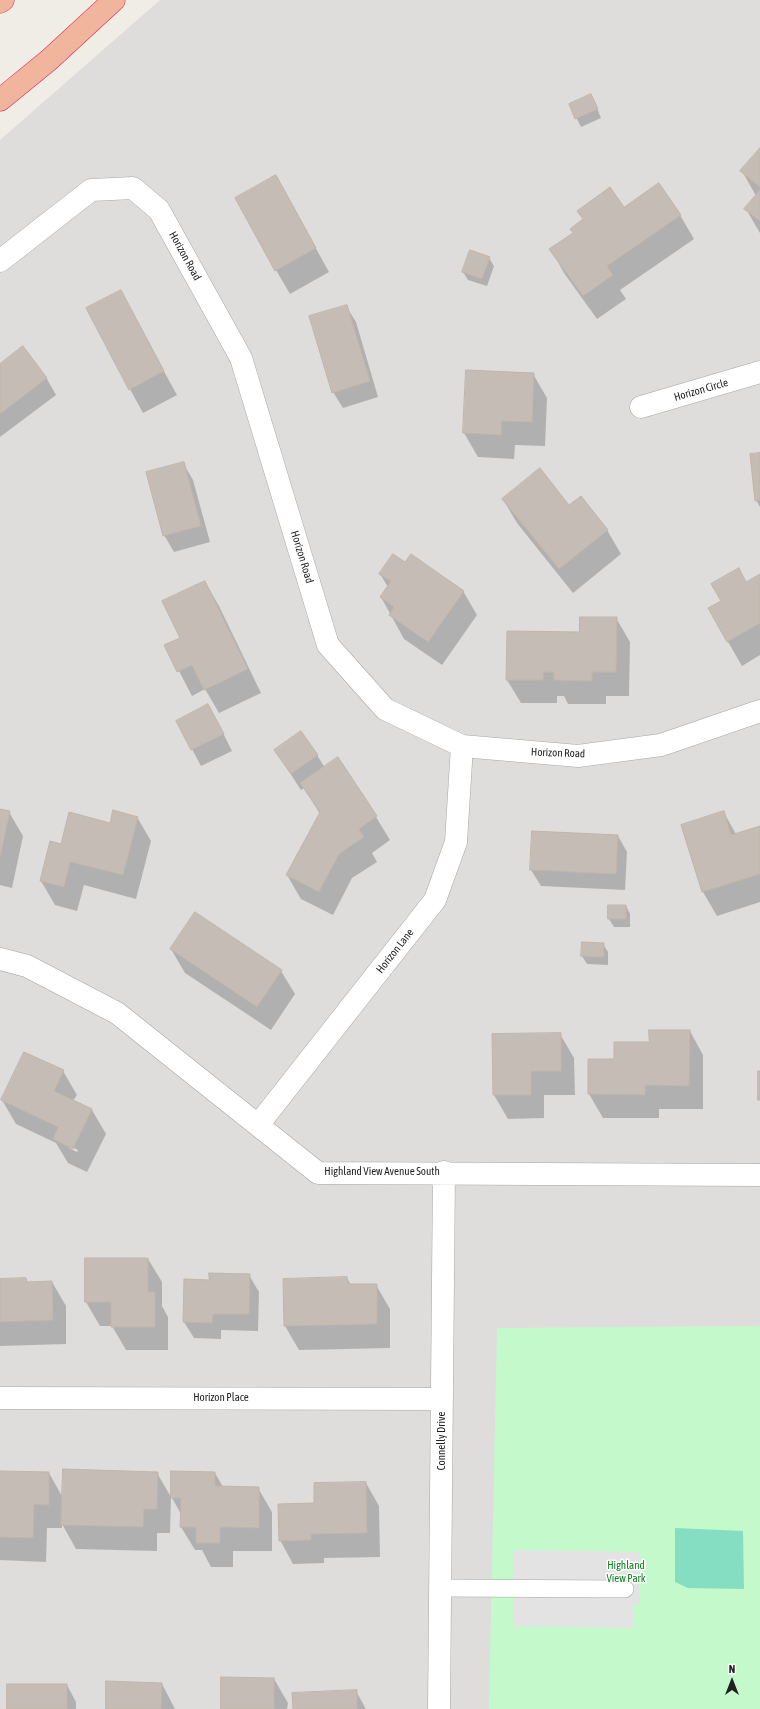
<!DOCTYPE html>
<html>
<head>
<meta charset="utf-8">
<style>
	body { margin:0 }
	#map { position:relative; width:760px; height:1709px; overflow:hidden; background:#f0ede6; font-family:"Asap Condensed",sans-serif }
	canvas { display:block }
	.north { position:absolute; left:712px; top:1661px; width:40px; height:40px; -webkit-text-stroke:3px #fff; paint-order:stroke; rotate:0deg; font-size:11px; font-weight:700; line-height:16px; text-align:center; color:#1f1f1f }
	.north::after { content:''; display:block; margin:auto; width:14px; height:18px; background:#1f1f1f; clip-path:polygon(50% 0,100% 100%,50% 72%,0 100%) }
</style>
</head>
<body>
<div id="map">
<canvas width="760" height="1709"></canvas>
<div class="north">N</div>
</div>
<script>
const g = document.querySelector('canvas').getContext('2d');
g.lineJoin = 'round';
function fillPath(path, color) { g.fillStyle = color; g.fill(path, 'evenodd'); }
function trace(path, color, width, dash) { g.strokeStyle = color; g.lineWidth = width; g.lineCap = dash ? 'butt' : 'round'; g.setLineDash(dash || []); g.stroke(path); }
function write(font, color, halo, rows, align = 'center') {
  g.font = font + ' "Asap Condensed",sans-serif'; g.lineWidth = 3; g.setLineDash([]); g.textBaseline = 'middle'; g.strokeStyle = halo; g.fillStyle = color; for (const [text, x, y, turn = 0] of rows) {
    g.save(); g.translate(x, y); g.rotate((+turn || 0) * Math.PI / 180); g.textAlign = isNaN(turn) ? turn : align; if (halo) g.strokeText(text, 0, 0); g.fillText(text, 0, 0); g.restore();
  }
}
const residential = new Path2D(`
	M160,0H760V1709H0V140Z`);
const park = new Path2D(`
	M760,1326V1709H489L497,1328Z`);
const pitch = new Path2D(`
	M675,1528L743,1531L744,1589L688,1588L675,1582Z`);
const parking = new Path2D(`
	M513,1550L639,1552L640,1605H633V1628L514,1626Z`);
const shadow = new Path2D(`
	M595,103L601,118L581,127L570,105Z
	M760,149V233L746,209L756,196L742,171Z
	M289,200L329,272L290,294L276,270Z
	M624,209L680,215L694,239L620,290L626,299L597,319L564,273L551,249Z
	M489,258L494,266L487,286L468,280L463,272Z
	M120,291L177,395L143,413L130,389Z
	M346,306L356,322L378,397L343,408L333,392Z
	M23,348L47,379L56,395L0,437V365Z
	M533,374L547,398L545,446L515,445L514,459L478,457L464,433Z
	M760,454V507L756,500Z
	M183,463L193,480L210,542L174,552L164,535Z
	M503,499L569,506L607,530L621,554L573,593L517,523Z
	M406,564L463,591L477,615L442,665L404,639L381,597L388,587L380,574Z
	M760,575V655L742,666L709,609Z
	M205,582L219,606L261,693L219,713L205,689L192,696L166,646L181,638Z
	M616,618L630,642L629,696H606V704H568L564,696H557V703H521L507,680L580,633Z
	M177,721H217L232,751L201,766Z
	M275,750L317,755L325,768L338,759L376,817L390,840L372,853L377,862L352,878L333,915L301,899L287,875L320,814L304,788L301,790Z
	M0,810L9,812L23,836L12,888L0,885Z
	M724,813L736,834L760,827V902L717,916L703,892L682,826Z
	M137,817L151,841L136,899L84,885L77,911L55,905L41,881L62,845L110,824Z
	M618,836L627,852L625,890L541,886L531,870Z
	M626,906L630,914V927H614L609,919Z
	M583,943L603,944L608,952V965L587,964L582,956Z
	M171,949L281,971L295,994L271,1030L185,973Z
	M690,1031L703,1055V1109H659V1118H603L589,1094L650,1043Z
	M560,1034L574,1058L575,1095H544V1118L508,1119L494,1095L493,1035Z
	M63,1071L77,1095L73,1101L92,1110L106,1134L87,1172L68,1163L56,1143L16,1124L2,1100ZM69,1146L78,1150L77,1152L69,1148Z
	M148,1259L162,1282V1306L168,1317V1350H126L112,1326H100L86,1302Z
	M249,1275L259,1292L258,1331L221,1330V1339L194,1338L184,1322L210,1281Z
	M347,1278L351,1285H376L390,1309V1348L299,1350L285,1326Z
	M26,1279L28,1283L52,1282L66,1306V1344L0,1346V1280Z
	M0,1472L49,1473L63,1498L157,1473L171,1497L170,1533H157V1551L76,1549L62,1524V1528H47L46,1562L0,1560Z
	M215,1473L223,1487L258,1488L272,1512V1551H233V1567H211L202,1550H195L181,1527V1514L172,1498Z
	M366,1483L379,1506L380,1557L324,1558V1563L293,1564L280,1540L316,1504Z
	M274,1679L288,1703L287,1709H222Z
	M162,1684L175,1709H107Z
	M67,1685L76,1702V1709H8Z
	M356,1691L366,1709H294Z`);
const building = new Path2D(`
	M591,94L598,109L575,119L569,104Z
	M760,148V187L740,171Z
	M276,175L316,248L275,271L235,198Z
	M659,183L681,215L607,266L613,275L583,296L549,249L573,233L570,229L583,219L577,211L610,187L624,207Z
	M760,190V221L744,209Z
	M470,250L490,257L482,279L462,272Z
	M121,290L164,371L129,390L86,308Z
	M347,305L370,381L332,393L309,316Z
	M23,346L47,378L0,414V364Z
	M466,370L534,373L532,422L502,421L501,435L463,433Z
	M760,453V500L755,501L750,454Z
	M184,462L201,526L163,536L146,472Z
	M540,468L569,505L581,496L608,530L559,569L502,499Z
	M393,554L405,562L411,554L464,591L428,642L389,615L394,607L380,597L391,581L379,574Z
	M739,568L746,582L760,574V623L727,642L708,608L721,601L711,584Z
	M205,581L248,669L204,690L192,665L177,672L164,645L180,638L162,601Z
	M580,617H617L616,672H592V681L554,680V672H543V680H506L507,631L579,632Z
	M208,704L224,734L191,750L176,721Z
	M301,731L318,755L291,774L274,750Z
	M338,757L377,816L359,829L364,837L339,854L319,892L286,875L320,812L300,783Z
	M0,809L10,811L0,857Z
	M113,810L138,817L123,875L70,862L64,887L40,881L50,841L61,844L69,812L110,823Z
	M724,811L731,835L760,826V874L702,892L681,825Z
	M532,831L618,835L616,874L530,870Z
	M608,905H626V919H608Z
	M195,912L282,970L257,1007L170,949Z
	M582,942L604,943V957L581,956Z
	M649,1030H690L689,1086L645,1085V1095L588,1094V1059H614V1042H649Z
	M561,1033V1071H531V1095H493L492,1034Z
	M24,1052L64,1070L54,1091L92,1109L73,1149L53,1139L58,1127L1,1100Z
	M758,1071H760V1100H758Z
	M85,1258H148V1292H155V1327H111V1302H85Z
	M209,1273L250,1274L249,1314H213L212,1323L183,1322L184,1279L209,1280Z
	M347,1277L348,1284H377V1324L284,1326L283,1279Z
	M26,1278L27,1282L52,1281L53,1320L0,1322V1279Z
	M63,1469L158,1472L157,1509H144L143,1527L61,1525Z
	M0,1471L49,1472V1505L34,1504L33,1538L0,1537Z
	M171,1471L215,1472V1486L259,1487V1528L220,1527V1543H196V1527H180L181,1498H171Z
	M366,1482L367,1533L311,1534V1540L279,1541L278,1504L314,1503V1483Z
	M221,1677L274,1678V1709H221Z
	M106,1681L162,1683L161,1709H106Z
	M7,1684H67V1709H7Z
	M357,1690V1709H293L292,1693Z`);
const service = new Path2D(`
	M440,1588L625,1589`);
const minor = new Path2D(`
	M0,261L91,190L133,188L159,210L241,358L328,645L385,709L462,746L578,756L661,745L760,711
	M641,407L760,372
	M0,959L27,966L117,1013L318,1173L760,1175
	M258,1125L435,900L456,842L462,746
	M0,1398L442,1399
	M439,1709L444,1172`);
const trunk = new Path2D(`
	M0,2L3,0
	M0,100L49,60L114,0`);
const streetNames = [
	["Horizon Road",185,256,61],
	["Horizon Circle",701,390,-16],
	["Horizon Road",302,557,73],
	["Horizon Road",558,753,2],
	["Horizon Lane",395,951,-52],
	["Highland View Avenue South",382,1172],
	["Horizon Place",221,1398],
	["Connelly Drive",442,1441,-90]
];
const parkNames = [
	["Highland",626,1566],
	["View Park",626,1579]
];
fillPath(residential, '#dedddc');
fillPath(park, '#c4f9cb');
fillPath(pitch, '#85dec2');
fillPath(parking, '#e3e3e3');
fillPath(shadow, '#0003');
fillPath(building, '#c5bdb5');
trace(building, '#c2b5a8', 1);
trace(service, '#a6a6a6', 18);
trace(minor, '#a6a6a6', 23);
trace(trunk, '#da2759', 23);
trace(service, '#fff', 17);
trace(minor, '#fff', 22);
trace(trunk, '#f1b49c', 22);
write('11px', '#1f1f1f', '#fff', streetNames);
write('11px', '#0c7f1d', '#fff', parkNames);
</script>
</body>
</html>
